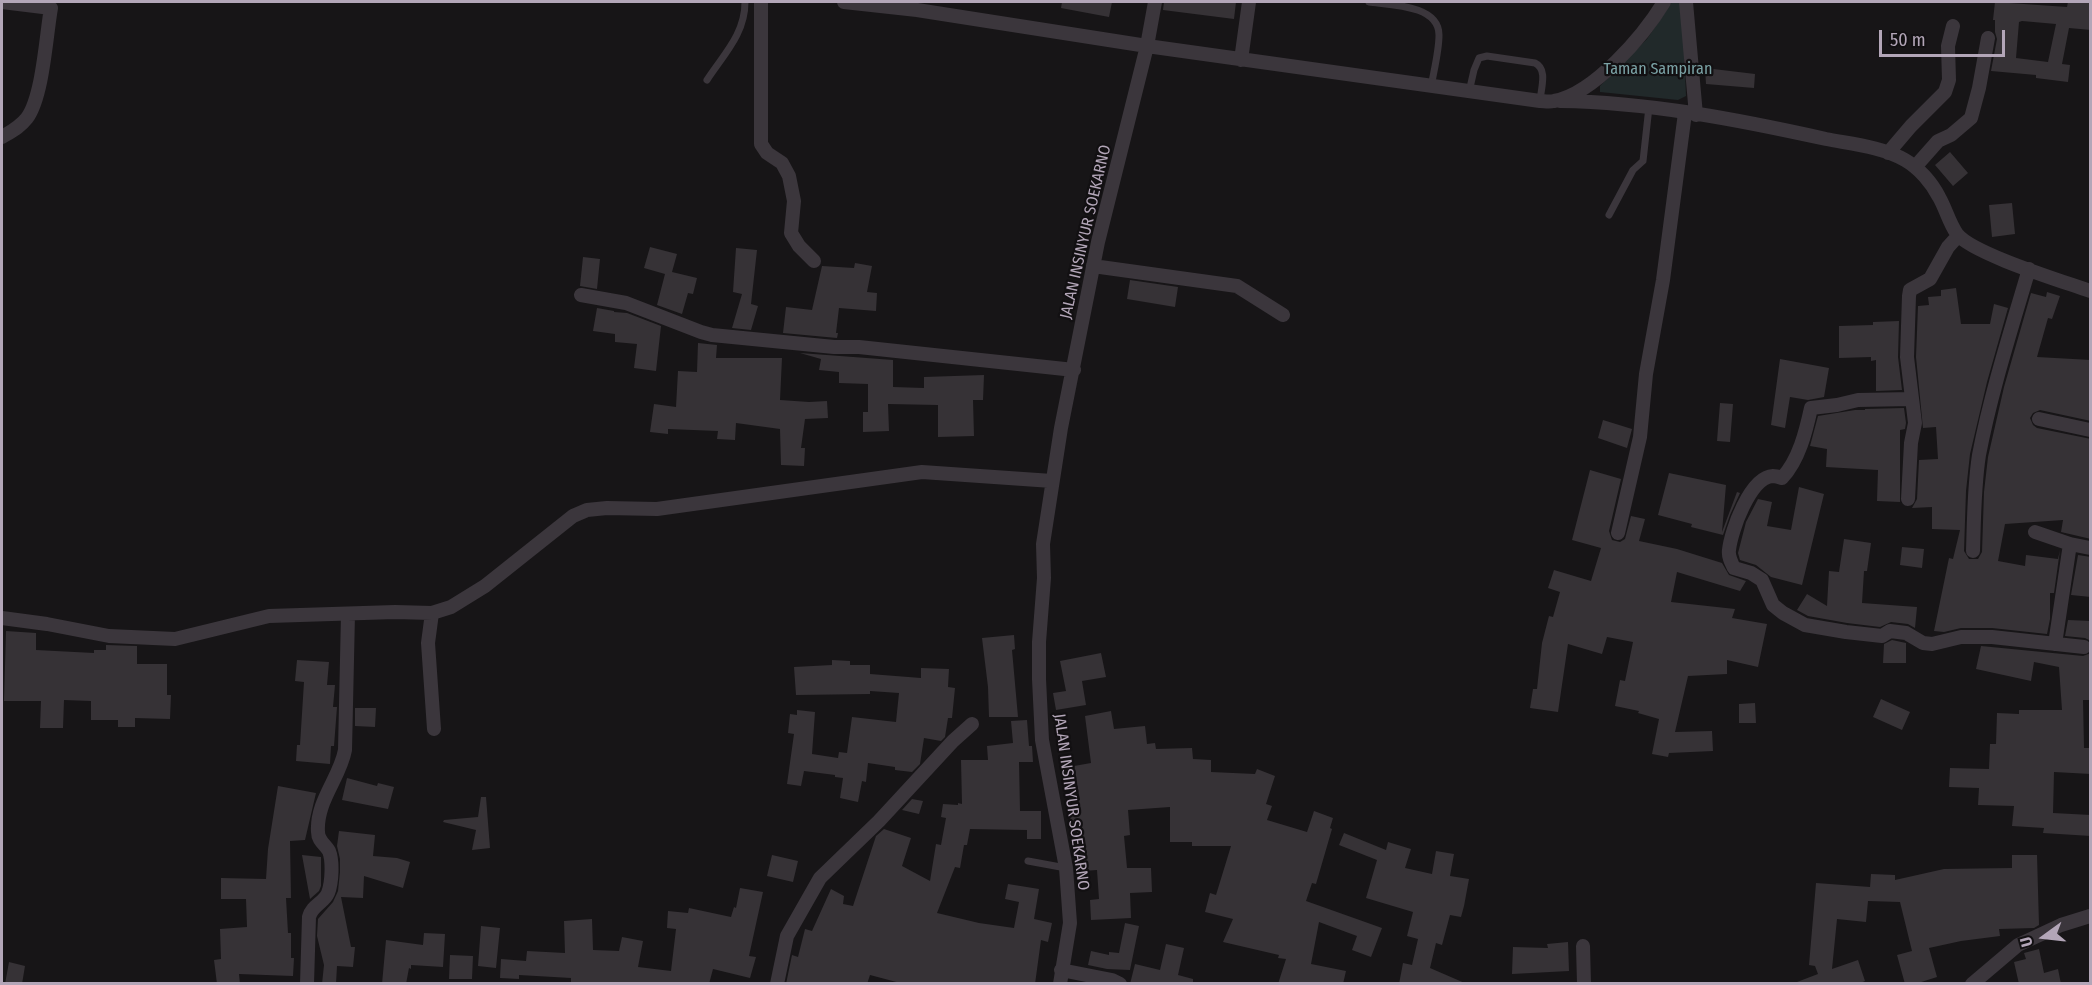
<!DOCTYPE html>
<html>
<head>
<meta charset="utf-8">
<style>
	body { margin:0 }
	#map { position:relative; width:2092px; height:985px; overflow:hidden; background:#171517; font-family:"Fira Sans Condensed",sans-serif }
	canvas { display:block }
	.frame { position:absolute; inset:0; border:3px solid #b3a6b8; pointer-events:none }
	.north { position:absolute; left:2014px; top:907px; width:60px; height:60px; -webkit-text-stroke:4px #121012; paint-order:stroke; rotate:255deg; font-size:16px; font-weight:700; line-height:24px; text-align:center; color:#b3a6b8 }
	.north::after { content:''; display:block; margin:auto; width:21px; height:27px; background:#b3a6b8; clip-path:polygon(50% 0,100% 100%,50% 72%,0 100%) }
	.scale { position:absolute; left:1879px; top:30px; width:126px; height:27px; box-sizing:border-box; border:3px solid #b3a6b8; border-top:0; padding-left:8px; font-size:18px; line-height:21px; white-space:nowrap; color:#b3a6b8; -webkit-text-stroke:4px #121012; paint-order:stroke }
</style>
</head>
<body>
<div id="map">
<canvas width="2092" height="985"></canvas>
<div class="frame"></div>
<div class="north">U</div>
<div class="scale">50 m</div>
</div>
<script>
const g = document.querySelector('canvas').getContext('2d');
g.lineJoin = 'round';
function fillPath(path, color) { g.fillStyle = color; g.fill(path, 'evenodd'); }
function trace(path, color, width, dash) { g.strokeStyle = color; g.lineWidth = width; g.lineCap = dash ? 'butt' : 'round'; g.setLineDash(dash || []); g.stroke(path); }
function write(font, color, halo, rows, align = 'center') {
  g.font = font + ' "Fira Sans Condensed",sans-serif'; g.lineWidth = 4.5; g.setLineDash([]); g.textBaseline = 'middle'; g.strokeStyle = halo; g.fillStyle = color; for (const [text, x, y, turn = 0] of rows) {
    g.save(); g.translate(x, y); g.rotate((+turn || 0) * Math.PI / 180); g.textAlign = isNaN(turn) ? turn : align; if (halo) g.strokeText(text, 0, 0); g.fillText(text, 0, 0); g.restore();
  }
}
const green = new Path2D(`
	M1672,2H1682L1686,96L1678,100L1600,92V86L1647,39Z`);
const building = new Path2D(`
	M1062,2H1112L1109,17L1061,8Z
	M1164,2H1236L1234,19L1163,10Z
	M1995,2L2067,7L2068,2H2091V30L2069,28L2062,64L2070,65L2068,82L2036,78V75L1991,71L1997,39L1995,32V20H1993ZM2022,21L2056,24L2048,62L2016,58L2019,22Z
	M1705,68L1755,74L1754,88L1706,84Z
	M1950,152L1968,173L1953,186L1935,165Z
	M2012,203L2015,234L1992,237L1989,205Z
	M650,247L677,254L672,272L697,278L693,294L688,293L682,314L657,305L665,274L644,268Z
	M736,248L757,250L751,304L758,306L751,330L732,328L742,294L733,292Z
	M583,257L600,259L597,289L580,286Z
	M855,263L872,266L867,292L877,293L876,311L839,308L836,333H838L837,338L783,333L786,307L812,310L822,266L854,268Z
	M1130,280L1178,287L1175,307L1127,299Z
	M1956,288L1961,324H1990L1994,304L2008,308L1987,382L1970,454L1966,491L1964,551L1969,559H1978L1982,552L1984,492L1988,457L2004,387L2031,293L2046,297L2047,292L2060,296L2052,319L2048,318L2037,357L2091,360V421L2040,410L2033,413L2030,418L2033,425L2037,428L2091,439V539L2061,532L2063,520L2005,524L1998,561L2025,566L2026,555L2058,559L2060,550L2054,593H2050V619L2047,634L1992,628H1961L1944,632L1934,631L1949,558L1953,559L1960,530L1932,529V507L1912,508L1917,499L1919,460L1938,459L1936,427L1923,428L1916,357L1918,306L1929,305L1928,297L1941,296V290Z
	M597,308L614,311V312L627,313L661,326L656,371L634,368L637,344L615,342V334L593,331Z
	M1899,321L1898,357L1902,390L1876,391V360L1871,361V357L1839,358V326L1873,325V322Z
	M698,343L717,345L716,358H782L780,400L809,402L827,401L828,418L805,419L801,448H805L804,466L781,465L780,429L736,423L735,440L717,439L718,431L668,429V434L650,432L654,404L676,407L678,371L697,372Z
	M800,353L893,360V387L924,388V377L984,375L983,400H973L974,436L938,437V405L888,404L889,431L863,432V412H868V384L839,383V372L819,370L821,359Z
	M1780,359L1829,368L1824,397L1808,400L1790,397L1785,428L1771,425Z
	M1720,403L1733,404L1730,442L1717,441Z
	M1904,408L1906,423L1905,429L1900,430V502L1877,501L1878,470L1826,467L1827,449L1810,446L1818,416L1855,410H1865V409Z
	M1603,420L1632,429L1627,448L1598,438Z
	M1590,470L1621,479L1609,531L1612,540L1620,542L1625,539L1631,516L1645,519L1639,541L1677,549L1722,563L1729,575L1746,581L1740,591L1677,572L1671,602L1735,609L1732,618L1767,624L1758,667L1727,660V674L1688,676L1675,732L1712,731L1713,751L1669,753L1668,757L1652,754L1659,719L1638,713L1639,711L1615,706L1620,680L1625,681L1633,642L1607,637L1602,654L1568,644L1558,712L1530,708L1533,689H1537L1542,643L1549,616L1553,617L1560,592L1548,588L1554,570L1591,581L1601,548L1572,540Z
	M1669,473L1726,485L1722,532L1737,492L1740,493L1730,515L1723,535L1691,527L1692,524L1658,515Z
	M1799,487L1824,494L1802,585L1771,577L1756,565L1740,560L1738,553L1746,522L1758,499L1772,502L1767,526L1791,530Z
	M1844,539L1871,543L1867,571H1864L1862,603L1917,607L1915,628L1908,624L1891,622L1880,627L1847,623L1808,616L1797,610L1807,594L1827,606L1829,571L1839,572Z
	M1902,547L1924,549L1922,568L1900,565Z
	M2078,555L2091,557V597L2071,595Z
	M2068,620L2091,621V641L2085,638L2065,636Z
	M6,631L36,633V650L94,653V650H106V645L137,646V664H167V695H171L170,719L135,718V727H118V720H91V701L64,700L63,728H40L41,701H4Z
	M1014,635L1015,649L1012,650L1018,717H989L988,687L982,638Z
	M1892,640L1906,643V663H1883L1884,644Z
	M1981,646L2083,656L2091,653V700H2083L2084,748H2091V774L2054,772L2053,813L2091,815V836L2043,833L2044,828L2012,826L2014,806L1978,805L1979,788L1949,787L1950,768L1989,769L1990,744H1996L1997,713L2019,714V710H2062L2059,667L2034,662L2031,681L1976,669Z
	M1101,653L1106,677L1082,681L1086,705L1056,710L1053,693L1066,691L1060,661Z
	M297,660L329,662L327,685H335L333,707H337L334,746H331L330,764L296,761L297,745H300L304,682L295,681Z
	M832,660L850,661V665H870V674L921,678V668L949,669L948,687L955,688L952,718H948L945,737L941,741L924,738L920,764L912,772L895,770V767L868,763L866,782L862,781L858,802L840,798L843,778L835,777V775L804,771L801,786L787,784L794,734L788,733L790,714L797,715V710L815,712L812,754L838,758L839,752L847,753L852,717L896,722L899,693L870,691V694L796,695L794,667L832,665Z
	M1881,699L1910,712L1902,730L1873,717Z
	M1755,703L1756,723H1739V704Z
	M355,708H376L375,727L355,726Z
	M1111,711L1114,729L1145,726L1147,744L1155,743L1156,749L1192,748L1193,759L1211,760V772L1255,774L1257,769L1275,776L1266,804L1272,806L1267,820L1307,832L1314,811L1333,818L1330,828L1332,829L1316,884L1312,883L1306,901L1382,928L1371,957L1352,950L1357,936L1319,922L1311,964L1346,971L1343,984H1278L1286,959L1278,958L1279,955L1223,942L1233,919L1205,912L1210,893L1216,895L1231,846H1192V842H1170V807L1128,810L1130,835L1124,836L1127,868H1151L1152,892L1130,893L1131,918L1091,920L1090,900L1099,899L1097,870L1083,871L1081,844H1078L1076,821L1070,822L1067,802L1080,800L1074,766L1091,763L1085,716Z
	M1027,720L1029,746H1032L1033,762H1019L1020,811H1041V839H1027V830L970,829L967,845H964L960,868L955,867L937,913L979,923L1014,928L1019,902L1005,899L1008,884L1039,889L1034,919L1052,923L1048,942L1041,940L1035,984H904L870,975L867,984H786L792,955L798,957L805,929L812,931L831,889L844,896L843,904L853,906L876,836L884,829L911,838L902,866L930,881L936,844L941,845L946,818L941,817L943,804L958,805V803L962,804L961,760H988L987,746L1013,743L1011,721Z
	M347,778L377,786L378,783L394,787L388,809L342,800Z
	M278,786L316,793L305,840L290,841L291,898H286L288,933H291V958H294L293,976L239,974L240,984H217L214,960L221,959L220,929L247,927L246,899H221V878L266,879L268,849Z
	M481,797H486L490,848L472,850L476,830L443,822L444,820L478,817Z
	M912,799L923,801L919,814L902,810Z
	M339,831L375,835L373,856L397,858L410,862L403,888L364,876L363,898L341,897L351,947H355L353,967L337,966L336,984H322L324,965L317,936L318,919L333,902L338,891L340,872V859L337,846Z
	M1344,833L1386,850L1388,842L1411,849L1405,868L1432,874L1436,851L1454,854L1450,876L1469,879L1464,906L1461,917L1450,915L1442,945L1436,943L1430,968L1467,984H1399L1403,963L1412,965L1418,939L1407,936L1413,912L1366,898L1377,860L1339,845Z
	M302,855L321,857V886L319,891L310,899Z
	M772,855L798,861L793,882L767,876Z
	M2012,855H2037L2039,925L2034,928L1999,929L2000,936L1961,941L1929,948L1937,977L1915,984H1905L1897,955L1912,951L1900,902L1868,901L1866,922L1837,919L1832,969L1858,960L1865,981L1858,984H1798L1797,982L1818,974L1815,966L1809,965L1816,883L1870,887L1871,874L1895,875V880L1944,869L2012,868Z
	M740,888L763,892L749,956L756,957L750,978L713,969L709,984H571V978L519,975V979L500,978L501,959L526,961L527,951L565,953L564,921L592,919L593,950L619,951L622,937L643,941L638,967L671,971L676,929L667,928L668,911L688,913L689,908L731,917L734,907L736,908Z
	M1125,923L1139,926L1130,970L1107,969L1088,965L1091,951L1109,955V952L1119,953Z
	M481,926L500,928L496,968L478,966Z
	M424,933L445,934L443,967L411,965V969L409,968L406,984H382L386,940L423,945Z
	M1568,942L1569,971L1512,974L1513,947L1548,948L1547,944Z
	M1166,944L1184,948L1178,975L1193,979V984H1130L1135,964L1160,970Z
	M2039,949L2044,973L2058,969L2061,984H2019L2014,962L2026,959L2024,953Z
	M450,955L473,956L472,979H449Z
	M9,962L25,966L22,984H5Z`);
const lane = new Path2D(`
	M1369,2C1391,5 1439,5 1439,35C1439,51 1434,70 1431,87
	M707,80C724,54 745,34 745,2
	M1469,92L1474,70L1479,58L1487,56L1535,63C1548,69 1541,88 1540,101
	M1609,215L1633,170L1643,161L1649,107
	M1028,861L1066,868`);
const street = new Path2D(`
	M2,2L51,8C46,36 43,96 27,118C20,127 12,131 2,137
	M761,2V144L767,153L782,163L789,176L794,201L791,233L799,246L814,261
	M844,2L917,10L1147,46L1540,101C1544,101 1549,102 1554,101C1594,94 1644,35 1664,2
	M1686,2L1696,115
	M1241,60L1249,2
	M1560,101C1648,102 1740,120 1826,139C1852,144 1883,147 1905,160C1919,168 1932,183 1939,197C1946,209 1949,223 1957,234C1973,254 2062,281 2090,291
	M1888,153L1911,126L1945,92L1949,80L1948,46L1953,26
	M1915,167L1938,141L1951,135L1971,118L1979,88L1988,38
	M1093,266L1237,286L1283,315
	M581,295L626,303L701,332L712,335L834,347H859L1074,370
	M1912,399L1858,400L1837,405L1811,408C1806,431 1799,460 1782,478C1779,477 1776,476 1773,476C1750,477 1731,531 1729,550C1728,556 1731,562 1734,568L1751,573L1762,580L1773,605L1783,613L1805,625L1846,632L1882,636L1890,631L1906,633L1923,643L1932,644L1961,637H1992L2084,647
	M2039,419L2090,430
	M1908,499L1911,443L1915,423L1907,357L1909,296L1910,290L1930,279L1948,247L1958,236
	M2035,532L2070,544L2090,548
	M1618,533L1640,437L1646,374L1663,280L1685,113
	M1973,551C1974,520 1974,487 1979,455C1991,392 2011,330 2029,269
	M432,613L428,643L434,729
	M2,618L47,624L109,636L175,639L269,616L395,612L432,613L451,607L485,586L573,516L587,510L607,508L657,509L922,472L1052,481
	M2055,644L2070,544
	M1583,946L1584,984
	M1061,970L1112,980L1120,984
	M307,984L309,917C312,905 324,903 328,893C332,883 333,861 329,851C325,844 318,841 318,832C316,801 340,778 345,750L348,614
	M777,984L787,936L820,878L879,821L953,741L972,724
	M1060,984L1070,923L1066,868L1042,740L1039,679V642L1044,578L1043,544L1061,428L1098,242L1147,46L1155,2
	M1972,984L2018,945L2061,925L2090,916`);
const parkNames = [
	["Taman Sampiran",1658,70]
];
const streetNames = [
	["JALAN INSINYUR SOEKARNO",1086,232,-77],
	["JALAN INSINYUR SOEKARNO",1071,802,82]
];
fillPath(green, '#21292a');
fillPath(building, '#363236');
trace(lane, '#3b363c', 7);
trace(street, '#3b363c', 14);
write('16px', '#7ba2a5', '#121012', parkNames);
write('16px', '#b3a6b8', '#121012', streetNames);
</script>
</body>
</html>
